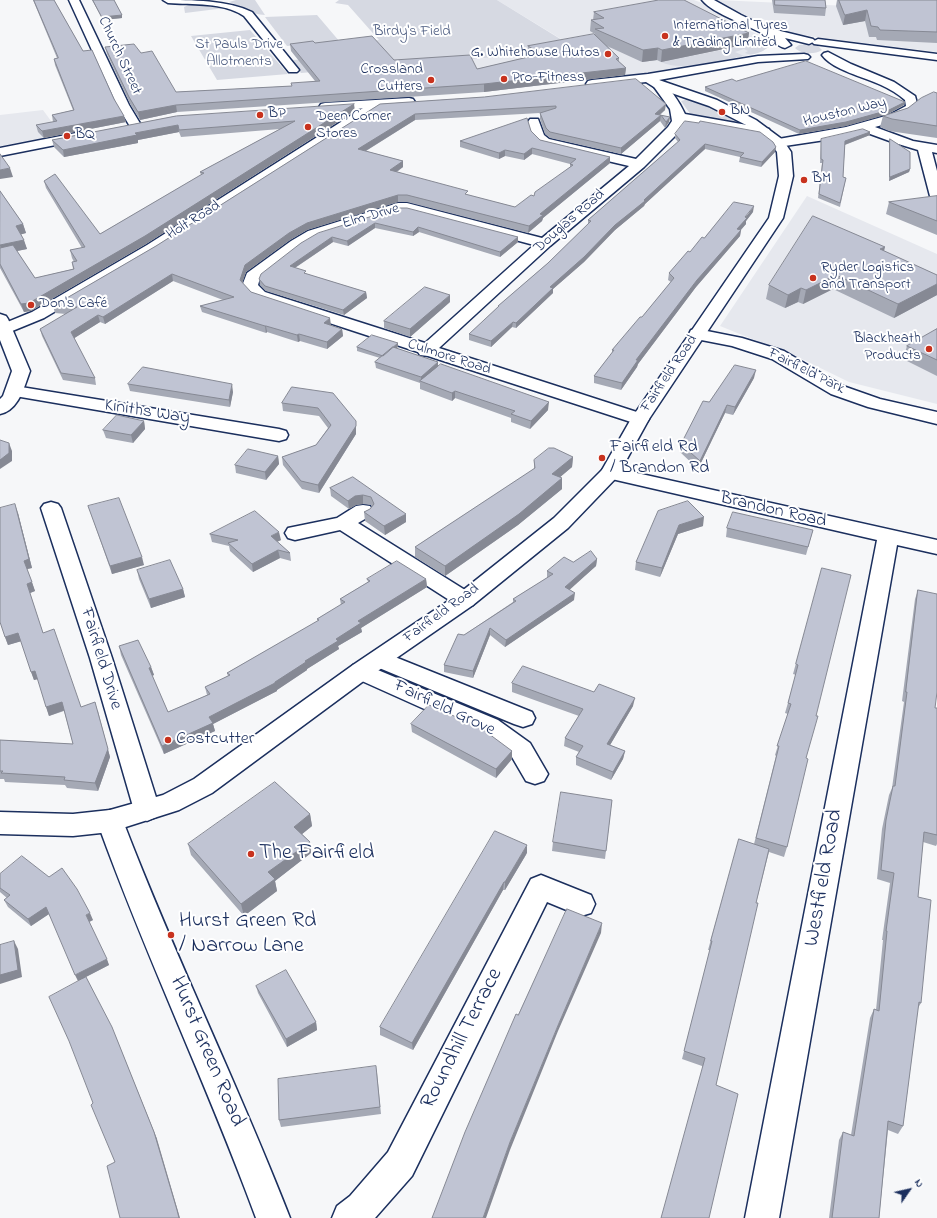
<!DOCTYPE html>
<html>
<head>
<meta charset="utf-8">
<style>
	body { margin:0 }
	#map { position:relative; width:937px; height:1218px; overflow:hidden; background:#f6f7f9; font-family:"Indie Flower",sans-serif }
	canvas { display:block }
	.north { position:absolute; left:889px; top:1170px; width:40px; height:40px; -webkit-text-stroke:3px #fff; paint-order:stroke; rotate:56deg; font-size:11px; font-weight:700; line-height:16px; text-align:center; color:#1b2f5e }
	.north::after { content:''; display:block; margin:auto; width:14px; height:18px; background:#1b2f5e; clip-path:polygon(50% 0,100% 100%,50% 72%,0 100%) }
</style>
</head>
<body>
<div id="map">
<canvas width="937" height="1218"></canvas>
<div class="north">N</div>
</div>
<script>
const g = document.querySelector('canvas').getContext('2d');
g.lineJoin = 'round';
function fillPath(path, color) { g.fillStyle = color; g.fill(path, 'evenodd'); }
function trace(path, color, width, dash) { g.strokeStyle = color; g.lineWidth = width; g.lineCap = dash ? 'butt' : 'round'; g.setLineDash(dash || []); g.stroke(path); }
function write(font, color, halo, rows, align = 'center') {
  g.font = font + ' "Indie Flower",sans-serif'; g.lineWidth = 4; g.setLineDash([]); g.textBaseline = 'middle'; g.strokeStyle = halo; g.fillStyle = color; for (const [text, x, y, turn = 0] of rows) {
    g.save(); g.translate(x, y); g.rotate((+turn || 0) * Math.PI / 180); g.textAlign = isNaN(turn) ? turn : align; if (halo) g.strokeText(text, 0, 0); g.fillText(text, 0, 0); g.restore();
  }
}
const built = new Path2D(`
	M497,0H694L705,4L729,21L774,42L763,51L750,55L623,77L484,91L361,100L342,71L497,57L566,42Z
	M717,0L849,6L937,7V52L815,37L786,32L774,28L772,26L773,24L761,18L752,19L740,14Z
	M43,110L62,136L0,147V115Z
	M807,196L937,254V404L849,382L804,360L720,326Z`);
const green = new Path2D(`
	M236,0H255L265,15C251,15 243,6 229,2Z
	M339,0H497L562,40L598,37L615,47L540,62L521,52L497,57L301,73L290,60L323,59L355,43L379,40L348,5L335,3Z
	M191,4L225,8L185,13L184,7Z
	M317,15L340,42L287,46L265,17Z
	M250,30L288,74L217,80L191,36Z
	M765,37L774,42L773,44C765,50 755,57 745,53L748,51L744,49L735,52L744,56C722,60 680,72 661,62L747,45L742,41Z
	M809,44L818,46L822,50C814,55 801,54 795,48L799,45Z
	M692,98L744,126L694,117L691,115L681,101Z`);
const minor = new Path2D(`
	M69,0H79L129,105L141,125L139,128H131L117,105Z
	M163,0C192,0 227,0 252,12L299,70L297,72H289L244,16C223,2 193,5 168,3Z
	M828,52L851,64L894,82L915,96L918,107C909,120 889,123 875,127L913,141L937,145V153L932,152L937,171V200L932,199L930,196L918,150L895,143L862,131L825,140L778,147L773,146L771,143L773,140L846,127L889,115L906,106L905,100C898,94 890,89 881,85C864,77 833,70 822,55L824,53Z
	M658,80C668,83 681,105 685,114L764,128L769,129L770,132L769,135L764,136L685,122L678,133L644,167L550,246L439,348L646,415L649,419L646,423L640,425L634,423L428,356L420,355L418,352L253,298L242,286L247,273L291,241L308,231L398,203H407L542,238L629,166L540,145L532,137L528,122L530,119H538L544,135L549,139L636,159L668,127L672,121L670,109L652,84L654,81ZM399,211H407L534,245L425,343L265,292L258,285L260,278L301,247L318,237Z
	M378,100L382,101L384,104L382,107L157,251L44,318L0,336V325L32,312L147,245L374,101Z
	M697,329L742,338L784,351L843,386L880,399L937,412V424L868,407L831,394L772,359L732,346L691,338L689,334L691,330Z
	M15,386L279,429L286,431L288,435L286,439L279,441L9,395L6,391L9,387Z
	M610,467L937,540V554L897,545L779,1218H745L877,540L603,477L600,473L603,469Z
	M51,502L58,504L61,508L112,658L160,810L156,817L147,821L138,817L134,810L90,658L41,508L44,504Z
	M363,505L370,506L373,511L370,516L358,523L473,595L476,600L473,605L465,608L457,605L340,530L295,540L288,538L285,533L288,528L337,518L356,506Z
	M380,651L532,712L535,718L532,724L523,727L514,724L372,665L369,659L372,653Z
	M361,663L498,720L530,743L548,774L544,781L535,784L526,781L512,757L480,734L353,677L349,671L353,665Z
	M541,875L591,895L595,904L591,913L581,916L547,902L412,1176L375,1218H332L337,1206L350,1196L388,1152L531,879Z`);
const tertiary = new Path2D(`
	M702,0H714L741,15L768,28L813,39L815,41L809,44L785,38L791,45L785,48C778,47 773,40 767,36C751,26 713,14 702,0Z
	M0,314L6,316L8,319L30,371C24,387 19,410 0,414V399L3,396L12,371L0,340Z
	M110,810L119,813L123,821C174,955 238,1084 290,1218H256C207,1084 145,955 97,821L101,813Z`);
const secondary = new Path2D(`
	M818,39L937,54V60L814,44L812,42Z
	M804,54L808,55L810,57L808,59L758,62L659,80L717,100L756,120L783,140L791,152L793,176L783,218L649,419L617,477L568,528L473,605L369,677L212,793L179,810L110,832L73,836L0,834V812L73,814L110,810L163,795L194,779L353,665L457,595L554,518L602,470L631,419L769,218L779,176L777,152L773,146L748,126L709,106L654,87L646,82L592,88L588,87L586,84L588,81L592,80L648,74L758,56Z
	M409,98L413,99L415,102L413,105L325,111L321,110L319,107L321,104L325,103Z
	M81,132L86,133L87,136L86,139L0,156V148Z`);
const wall = new Path2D(`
	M33,0H54L83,51L114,99L126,122L44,138L38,132L36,125L53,122L52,115L73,110L55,65L54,59L57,58Z
	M92,0H114L122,15V18L103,20Z
	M772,0H825L826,8L825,16L774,13Z
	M837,0H937V43L877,40L876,37H869L865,21L843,25L836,6Z
	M594,12L748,44L661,62L657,60L642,62L607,46L619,58V62L626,68L625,75L484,92L177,112L140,120L130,104L107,54L105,47L141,53L176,92L292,86L315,81L291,51L290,44L315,43L394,60L477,69L533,56L528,53V46L595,35V34L590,31L591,20H593Z
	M736,81L905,102L904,105L888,114L846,126L799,134L705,91V87Z
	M937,93V138L889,131L880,127L883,116L908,108Z
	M484,97L665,110L660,115L670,117L669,122L665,128L660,121L621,154L550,138L545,134L540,119V113L415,120L366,151L403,161V167L397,172L468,195L515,207L534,196L570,167V164L532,154L524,160L505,156L499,159L460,147V141L531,131L540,140L610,157V163L543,218L542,221L528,233L407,202H398L307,230L290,240L246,272L242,283L251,292L331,325H330L342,329L343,336L327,349L300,341L298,342L267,332L266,333L202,312L200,306L223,300L173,281L105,324L100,322L74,338L95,378L96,385L63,380L42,336L40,329L66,314L55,313L53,306L156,246L380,104Z
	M355,111L146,244L31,311L24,312L0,268V191L23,224L26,233L21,234L27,249L17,251L35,278L73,269L72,262H74L72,258L70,250L82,248L46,188L44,181L100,234L201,175L200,172L280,129L181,137L179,132L138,140V143L64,157L54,147L52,140L176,116Z
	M870,132V135L845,145L843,177L846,178L840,207L818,198L822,163H820L821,139Z
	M675,134L776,147L775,152L761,167L739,162L740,157L705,149L645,204L644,206L615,230L584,262L553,289V293L516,328L512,327L491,347L469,340V334L498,307V306L548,263L588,224V220L678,142L675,138Z
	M890,139L910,169L909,172L889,181V143Z
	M937,196V235L886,214L889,202Z
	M399,208L518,237V242L500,257L419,232L413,236L375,228L348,246L333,242L295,268L307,274L366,292L367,298L344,315L266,291L260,285L259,279L301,243Z
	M753,212L746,221V224L741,230L740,236L696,287L638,364L637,367L621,390L594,383V376L612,353V350L642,317L671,282L668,280L669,273L704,238Z
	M884,251L937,275V295L894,318L833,289L803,304L798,302L785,308L766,299L769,285Z
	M450,302L410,337L384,328V321Z
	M937,329V376L903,359L907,346Z
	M398,343V347L396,348L438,362V367L548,410L530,429L511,422V418L455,398L452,401L420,389V383L376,368L375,362L380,358L357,351V347Z
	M754,378L733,415L725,413L698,469L680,452L681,444L709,402Z
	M128,384L233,392L230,407L130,391Z
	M292,387L356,429V434L319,493L302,489L283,465L282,457L316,445L328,428L319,416L283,411L282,403Z
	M144,421L145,429L133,443L106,438L103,430Z
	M278,456L279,464L266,480L236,473L235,465Z
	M573,457L572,467L560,477L562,489L518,525L445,576L415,557V547L534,469V460Z
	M353,477L406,522L385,535L365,521L364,512L370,509L372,506L371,505L363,504L356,505L349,509L331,496L330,488Z
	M688,501L703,526L678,534L660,577L635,570L636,562Z
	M88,506L144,565L112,574L91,514Z
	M18,513L32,568L27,569L35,591L30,593L43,633L81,707L98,711L110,757L98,791L67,788L65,785L5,782L4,779H0V740L73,744L64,711L49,716L38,679L34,680L21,641L8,645L5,637Z
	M727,528L813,530L806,555L726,537Z
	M210,534L281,540L277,542L290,553L291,561L280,558L253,572L230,551L229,546L212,542Z
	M597,559L596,566L569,589L574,600L505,647L490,635L473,678L444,672V665L464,635L513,602V599L547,578V571L573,562Z
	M822,568L806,758L787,847L784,857L769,852L756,903L716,1085L702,1066L682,1059L710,950H708L739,839L754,844L776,756L775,755L788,714L785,713L796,675L793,674Z
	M137,570L183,589L185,597L151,608L139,579Z
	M367,579H426L427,587L361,628L362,632L338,646L339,649L307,669V670L277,690V691L213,724L215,731L164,754L121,655L119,646L151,667L154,675L152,676L168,712L207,695L205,687L228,676L227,673L318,621L317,619L341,605L340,599L368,582Z
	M918,590L935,708H937V844L936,846L923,842L918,897L921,1003L918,1008L903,1126L898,1134L888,1130L879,1218H829L839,1140L843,1132L851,1135L870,1018L874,1009L876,1010L883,940H882L890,883L877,879L882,829L889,795L892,788L904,702L902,701L915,599Z
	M512,683L633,706L610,745L625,751L623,759L611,780L576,765V757L579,752L564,746L565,738L579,716L512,692Z
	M411,724L512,751V759L496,778L412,732Z
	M612,800L605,859L552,851L553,842Z
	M310,814L312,826L302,834L310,842L311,853L275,881L277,891L244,916L191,855L188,844Z
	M527,853L505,890H503L413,1050L380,1035V1027Z
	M0,874L93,920L89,922L109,965L86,977L115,1035L157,1139L115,1162L93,1103L82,979L49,914L31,926L8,907L4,900L7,898L0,892Z
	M256,986L316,1022L317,1030L287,1047L258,993Z
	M377,1073L381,1114L281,1127L279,1120Z`);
const shadedWall = new Path2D(`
	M867,10L865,21L843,25L845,15Z
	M122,15V18L103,20L102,17Z
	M749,33L748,44L661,62L662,50Z
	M658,48L657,60L642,62L643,50Z
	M626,68L625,75L484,92V84Z
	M905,102L904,105L888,114L846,126L799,134L800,130Z
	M354,104L355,111L146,244L31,311L24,312L21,304Z
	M666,104L665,110L654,119L655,114Z
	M176,105L177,112L140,120L138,112Z
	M415,114V120L359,155L358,149Z
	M661,115L660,121L621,154V148Z
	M124,116L126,122L44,138L42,131Z
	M670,117L669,122L665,128L666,122Z
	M178,125L179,132L138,140V143L64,157L63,150L135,133Z
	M870,132V135L844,145L845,141Z
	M705,144V149L645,204L644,206L615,230L584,262L553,289V293L516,328V323L550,287L615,225Z
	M776,147L775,152L761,167L762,162Z
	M532,148V154L524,160V154Z
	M505,150V156L499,159V153Z
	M610,157V163L543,218L542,221L528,233L529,226L540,214Z
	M403,161V167L390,176V170Z
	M10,168L13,177L0,179V170Z
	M910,169L909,172L889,181L890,177Z
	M398,195V202L307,230L290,240L246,272L241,287L240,280L245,265L289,233L307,223Z
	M754,206L753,212L746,221V224L736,235L737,229Z
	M375,223V228L348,246L347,241Z
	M23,224L26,233L19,235L16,226Z
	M418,227L419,232L413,236V232Z
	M741,230L740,236L696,287L638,364L637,367L621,390L622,383L636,360L697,280Z
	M332,237L333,242L290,271V266Z
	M518,237V242L500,257V252Z
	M24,240L27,249L2,254L0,245Z
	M885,247L882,260L880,249Z
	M172,274L173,281L105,324L103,317Z
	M836,275L833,289L803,304L806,290Z
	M937,284V295L894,318L898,304Z
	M801,288L798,302L785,308L788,295Z
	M366,292L367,298L344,315L343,310Z
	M450,295V302L410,337V329Z
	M98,315L100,322L73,339L71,332Z
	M330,318L331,325L324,330V323Z
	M513,322L512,327L491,347V341Z
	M265,326H266L267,332L266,333Z
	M342,329L343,336L327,349V342Z
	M299,334L300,341L298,342L297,335Z
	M398,343V347L383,360V356Z
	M438,362V368L421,382V377Z
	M756,370L754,378L733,415L735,407Z
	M232,384L233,392L230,407L229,400Z
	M455,391V398L452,401V393Z
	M549,402L548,410L530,429L531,421Z
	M727,405L725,413L698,469L700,461Z
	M144,421L145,429L133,443L131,435Z
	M356,421V434L319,493L318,485Z
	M9,443L12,451V461L0,469V460Z
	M278,456L279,464L266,480L265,472Z
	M573,457L572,467L552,484V474Z
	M562,478V489L518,525L445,576V566Z
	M363,495V504L356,505L349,509L348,501L355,496Z
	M15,504L18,513L32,568L27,569L24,561Z
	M406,514V522L385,535L384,526Z
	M704,517L703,526L678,534L660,577L662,568L679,525Z
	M279,532L281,540L272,544L271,536Z
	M278,550L280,558L253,572L252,564Z
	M142,557L144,565L112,574L110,566Z
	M597,559L596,566L565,594V587Z
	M426,579L427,587L361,628L362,632L338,646L339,649L307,669V670L277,690V691L213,724L215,731L164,754L162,746L209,717L275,682L336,639L358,621Z
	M32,582L35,591L30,593L27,584Z
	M183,589L185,597L151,608L149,599Z
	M575,593L574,600L505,647L506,640Z
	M490,628V635L473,678V671Z
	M18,633L22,641L8,645L5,637Z
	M151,667L154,675L151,676L149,668Z
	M35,671L38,679L34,680L31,672Z
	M635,698L633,706L606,752L607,744Z
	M62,702L65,710L49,716L46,707Z
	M95,702L110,757L98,791L95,783Z
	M512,751V759L496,778V769Z
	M625,751L623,759L611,780L613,772Z
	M310,814L312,826L296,839L294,827Z
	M310,842L311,853L275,881L277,891L244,916L241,904L268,872Z
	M527,845V853L505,890V882Z
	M504,882L503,890L413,1050L412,1043Z
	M46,907L49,914L31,926L28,919Z
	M90,913L93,920L89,922L86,915Z
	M602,923L601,933L558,1031L510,1150L486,1218H483L510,1142L559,1023Z
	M14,941L18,949L22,977L0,984V975Z
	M107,959L109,965L78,981L75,975Z
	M316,1022L317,1030L287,1047L286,1039Z
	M115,1035L157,1139L180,1218H179Z`);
const building = new Path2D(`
	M34,0H54L83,51L92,50L114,99L124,116L42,131L36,125L57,121L52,115L74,110L54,59L58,58Z
	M93,0H114L122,15L102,17Z
	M659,0H684L749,33L662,50L658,48L643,50L595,29L604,28L591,20L604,18L594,12Z
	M775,0H825L826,8L775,5Z
	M839,0H937V32L880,30L878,27L871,26L867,10L845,15Z
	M594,34L619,58L616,59L626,68L484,84L176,105L138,112L129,97L105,47L134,44L141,53L152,51L176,92L292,86L291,83L320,81L290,44L313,41L315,43L372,36L394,60L470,55L477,69L541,54L528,46Z
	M806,61L905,102L889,110L846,122L800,130L705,87L732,79L736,81Z
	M636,79L666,104L655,114L670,117L666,122L661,115L621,148L550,132L546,128L540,113L556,108V106L415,114L358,149L403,161L390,170L468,191L465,194L515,207L531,195L534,196L535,192L573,165L570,164L576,159L532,148L524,154L505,150L499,153L460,141L527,118L531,131L540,140L610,157L540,214L543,215L529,226L407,195H398L307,223L289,233L245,265L240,280L251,292L330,318L324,323L342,329L327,342L299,334L297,335L266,326H265L200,306L234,297L172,274L103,317L98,315L71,332L95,378L61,373L40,329L77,307L53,306L156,246L380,104L484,97Z
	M934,92L937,93V126L892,119L883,116L908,108L921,98Z
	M354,104L145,236L29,303L21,304L0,264V248L13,245L35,278L74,269L72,262L77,261L70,250L85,247L44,181L55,174L100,234L204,173L200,172L295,121L179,130L178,125L135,133L137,135L63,150L52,140L176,116Z
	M685,121L699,123L700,121L760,132L773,142L776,147L762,162L740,157L744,153L705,144L644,200L645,201L615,225L584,257L550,287L553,288L516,323L513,322L491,341L469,334L499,306H498L548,263L591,221L588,220L680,140L675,134Z
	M863,129L870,132L845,141L843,177L846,178L840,203L819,194L823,160L821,159V139Z
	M890,139L910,152V169L890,177Z
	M0,154L10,168L0,170Z
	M0,191L23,224L16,226L24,240L0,245Z
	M937,196V221L889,202Z
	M734,202L754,206L745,217L747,218L737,229L741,230L697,280L636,360H638L622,383L594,376L614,350H612L640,317H642L674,278L669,273L688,251L690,252L702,237L704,238Z
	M399,208H407L518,237L500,252L418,227L413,232L375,223L347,241L332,237L290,266L306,271L304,273L366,292L343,310L265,286L259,279L261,274L301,243L318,233Z
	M813,216L885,247L880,249L937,275V284L898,304L836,275L806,290L801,288L788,295L769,285Z
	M425,287L450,295L410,329L384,321Z
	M937,329V360L907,346Z
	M372,335L398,343L383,356L357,347Z
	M393,347L438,362L421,377L375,362Z
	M441,364L549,402L531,421L511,414L515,411L455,391L452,393L420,381Z
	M735,365L756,370L735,407L727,405L700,461L681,444L703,401L709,402Z
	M143,367L232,384L229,400L128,384Z
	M292,387L333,393L356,421V426L318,485L301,481L282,457L316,445L331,425L318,408L282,403Z
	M117,415L144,421L131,435L103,430Z
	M0,440L9,443V453L0,460Z
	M549,448H554L573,457L552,474L562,478L519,514L445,566L415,547L535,468L534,460Z
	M248,449L278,456L265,472L235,465Z
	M353,477L406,514L384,526L364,512L370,509L374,504L371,497L363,495L355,496L348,501L330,488Z
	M119,498L142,557L110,566L88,506Z
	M688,501L704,517L679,525L662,568L636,562L658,511Z
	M15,504L29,559L24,561L32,582L27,584L43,633L54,629L81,707L95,702L108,749L95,783L64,780L65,777L1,773L3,771H0V740L73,744L62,702L46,707L35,671L31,672L18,633L5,637L0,622V508Z
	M255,511L279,532L271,536L290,553L278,550L252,564L228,543L238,540L210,534Z
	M733,512L813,530L808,547L727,528Z
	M591,551L597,559L565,587L575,593L506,640L490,628L473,671L444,665L458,634L464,635L516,601L513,599L553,574L547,571L564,557L573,562Z
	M170,560L183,589L149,599L137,570Z
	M397,561L426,579L358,621L361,623L336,639L338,641L305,661L306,662L275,682V683L209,717L213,723L162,746L119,646L138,640L151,667L149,668L168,712L210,694L205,687L230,675L227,673L319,620L317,619L345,602L340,599L370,581L367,579Z
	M822,568L851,575L816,716H818L806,758L808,759L787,847L756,838L779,746H777L791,704L788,703L798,665L796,664Z
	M918,590L937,594V692L935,708H937V835L924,832L918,897L931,900L921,1003L919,1002L903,1126L888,1121L879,1218H832L843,1132L854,1136L874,1009L879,1011L887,931H886L894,873L881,870L886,820L893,786H895L907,692H906Z
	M523,666L594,692L599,684L635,698L607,744L625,751L613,772L576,757L583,746L565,738L583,709L512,683Z
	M429,705L481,728L512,751L496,769L411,724Z
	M275,782L310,814L294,827L310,842L268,872L275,879L241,904L188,844Z
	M561,792L612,800L606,851L553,842Z
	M495,831L527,845L505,882H504L412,1043L380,1027Z
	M739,839L769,849L756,903H758L716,1085L738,1094L709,1218H661L705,1058L684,1051L712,941H711Z
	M22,856L49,877L62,868L77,889L90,913L86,915L107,959L75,975L46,907L28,919L4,900L10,895L0,888V874Z
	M567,909L602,923L559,1023L510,1142L483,1218H432L465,1132L516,1014L518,1015Z
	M14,941L18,970L0,975V945Z
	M286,970L316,1022L286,1039L256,986Z
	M86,977L112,1027L154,1132L177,1210L179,1218H120L107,1166L115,1162L91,1105L93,1103L69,1041L49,997Z
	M376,1066L380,1107L279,1120L278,1079Z`);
const markers = [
	[665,36,4,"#c8321e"],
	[608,54,4,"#c8321e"],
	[504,79,4,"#c8321e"],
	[431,80,4,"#c8321e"],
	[722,112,4,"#c8321e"],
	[260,115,4,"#c8321e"],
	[308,127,4,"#c8321e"],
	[67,136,4,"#c8321e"],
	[804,180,4,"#c8321e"],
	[813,278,4,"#c8321e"],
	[31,305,4,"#c8321e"],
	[929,349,4,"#c8321e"],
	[602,458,4,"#c8321e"],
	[168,740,4,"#c8321e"],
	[251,854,4,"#c8321e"],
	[171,935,4,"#c8321e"]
];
const farPoinames = [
	["International Tyres",673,27],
	["& Trading Limited",673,44],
	["G. Whitehouse Autos",600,54,"right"],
	["Crossland",423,71,"right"],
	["Cutters",423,88,"right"],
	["Pro-Fitness",512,79],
	["BN",730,112],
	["BP",268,115],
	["Deen Corner",316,118],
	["Stores",316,135],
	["BQ",75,136],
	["BM",812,180],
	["Ryder Logistics",821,269],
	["and Transport",821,286],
	["Don's Café",39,305],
	["Blackheath",921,340,"right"],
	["Products",921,357,"right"]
];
const farParknames = [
	["Birdy's Field",412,33],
	["St Pauls Drive",239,46],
	["Allotments",239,63]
];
const farStreetnames = [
	["Church Street",119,56,65],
	["Houston Way",845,113,-14],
	["Elm Drive",371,217,-16],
	["Holt Road",194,221,-32],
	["Douglas Road",570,222,-41],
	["Culmore Road",449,358,18],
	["Fairfield Park",806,372,27],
	["Fairfield Road",670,374,-56],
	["Fairfield Road",442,614,-36]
];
const streetNames = [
	["Kiniths Way",147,413,9],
	["Brandon Road",773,511,13],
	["Fairfield Drive",100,659,73],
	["Fairfield Grove",444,709,25]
];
const poiNames = [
	["Fairfield Rd",610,448],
	["/ Brandon Rd",610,469],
	["Costcutter",176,740]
];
const nearPoinames = [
	["The Fairfield",259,854],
	["Hurst Green Rd",179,922],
	["/ Narrow Lane",179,947]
];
const nearStreetnames = [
	["Westfield Road",825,878,-80],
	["Roundhill Terrace",463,1039,-63],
	["Hurst Green Road",206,1052,67]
];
fillPath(built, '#e6e8ee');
fillPath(green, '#d6d9e2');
trace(minor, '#1b2f5e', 3);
trace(tertiary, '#1b2f5e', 3);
trace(secondary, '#1b2f5e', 3);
fillPath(minor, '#fff');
fillPath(tertiary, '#fff');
fillPath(secondary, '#fff');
fillPath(wall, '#a5a9b5');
fillPath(shadedWall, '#868994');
fillPath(building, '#c0c4d3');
trace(building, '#868994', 1);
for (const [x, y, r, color] of markers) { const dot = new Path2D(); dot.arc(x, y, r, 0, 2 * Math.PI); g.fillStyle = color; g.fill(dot); trace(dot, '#fff', 1.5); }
write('15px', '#1b2f5e', '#fff', farPoinames, 'left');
write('15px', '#4a5a7f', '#fff', farParknames);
write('15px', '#1b2f5e', '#fff', farStreetnames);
write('18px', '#1b2f5e', '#fff', streetNames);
write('18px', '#1b2f5e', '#fff', poiNames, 'left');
write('22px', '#1b2f5e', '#fff', nearPoinames, 'left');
write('22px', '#1b2f5e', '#fff', nearStreetnames);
</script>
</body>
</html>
